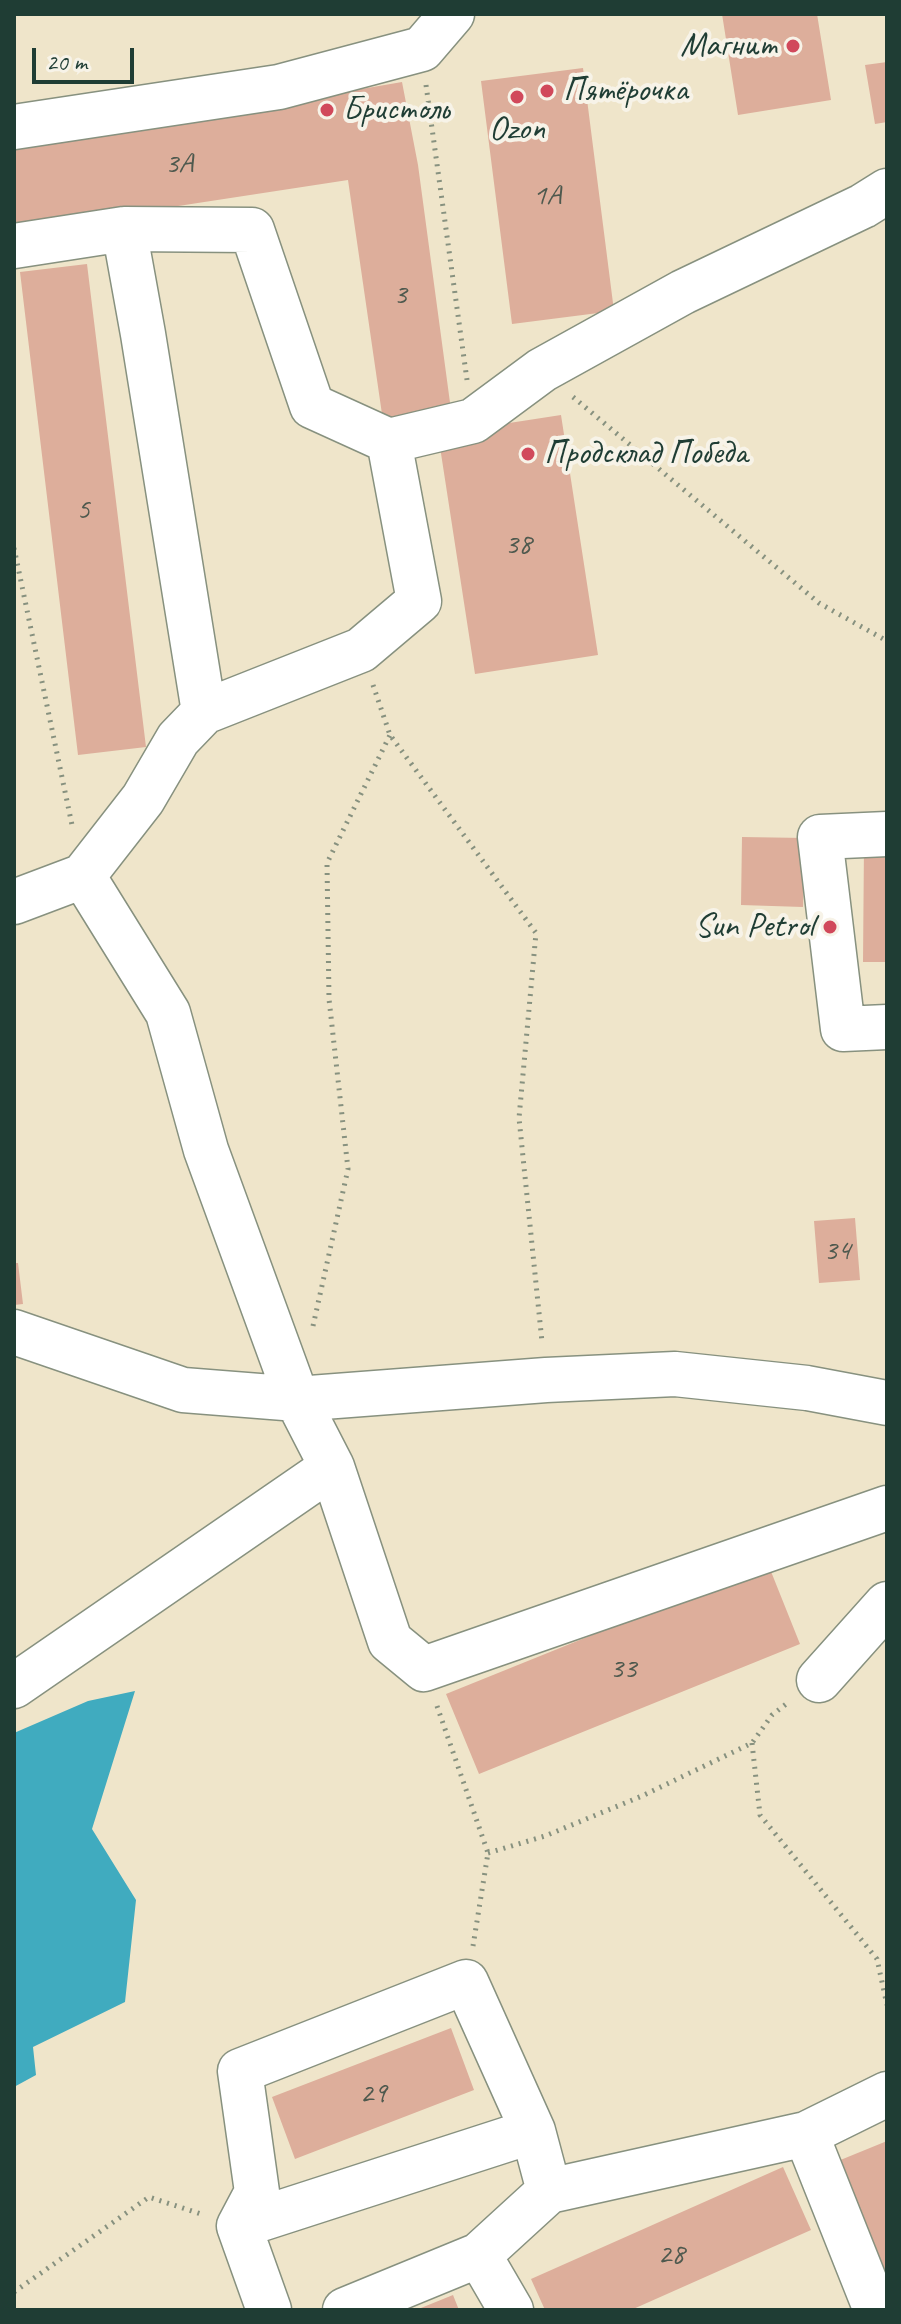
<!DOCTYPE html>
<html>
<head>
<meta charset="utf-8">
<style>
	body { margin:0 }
	#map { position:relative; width:901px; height:2324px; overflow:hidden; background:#efe5ca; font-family:Caveat,sans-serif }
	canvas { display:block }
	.frame { position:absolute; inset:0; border:16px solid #1f3d34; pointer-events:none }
	.scale { position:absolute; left:32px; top:48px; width:102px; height:36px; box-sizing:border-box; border:4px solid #1f3d34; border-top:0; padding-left:10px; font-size:24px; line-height:28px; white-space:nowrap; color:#1f3d34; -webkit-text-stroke:6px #f7f3e8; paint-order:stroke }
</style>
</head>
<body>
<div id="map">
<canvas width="901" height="2324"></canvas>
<div class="frame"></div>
<div class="scale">20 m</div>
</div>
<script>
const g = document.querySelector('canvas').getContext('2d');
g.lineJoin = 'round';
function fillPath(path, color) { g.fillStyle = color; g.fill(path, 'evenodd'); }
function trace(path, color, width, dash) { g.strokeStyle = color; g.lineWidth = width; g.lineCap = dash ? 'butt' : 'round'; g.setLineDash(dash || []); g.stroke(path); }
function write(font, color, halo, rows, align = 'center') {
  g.font = font + ' Caveat,sans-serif'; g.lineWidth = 8; g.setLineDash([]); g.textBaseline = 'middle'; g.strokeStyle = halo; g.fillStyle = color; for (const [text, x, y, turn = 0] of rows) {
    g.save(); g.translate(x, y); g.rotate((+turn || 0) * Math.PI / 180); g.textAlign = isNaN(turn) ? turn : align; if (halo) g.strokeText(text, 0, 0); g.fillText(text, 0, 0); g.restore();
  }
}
const water = new Path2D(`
	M135,1691L92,1829L136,1900L125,2002L33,2047L36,2075L14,2087V1733L88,1701Z`);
const building = new Path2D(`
	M722,14H817L831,100L738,115Z
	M887,62V122L875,124L865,65Z
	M583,68L614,311L512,324L481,81Z
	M402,82L418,165L451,410L383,421L348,180L15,231L14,149Z
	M87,264L146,747L78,755L20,272Z
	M561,415L598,655L475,674L438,434Z
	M742,837L805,838L803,907L741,905Z
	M864,844H887V962H863Z
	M855,1218L860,1280L819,1283L814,1221Z
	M14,1263H18L23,1304L14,1305Z
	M768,1564L800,1644L479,1774L446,1694Z
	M451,2028L474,2090L295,2159L272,2097Z
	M887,2141V2283L838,2161Z
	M783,2167L811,2230L631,2310H545L531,2279Z
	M453,2295L459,2310H416Z`);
const path = new Path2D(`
	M426,85L467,380
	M573,397L819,603L887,641
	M14,548L72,825
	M373,685L390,735L536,933L519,1118L542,1342
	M313,1326L348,1169L329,999L327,863L390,735
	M437,1706L488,1853L473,1946
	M752,1743L760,1815L877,1959L887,2005
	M488,1853L545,1836L642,1796L752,1743L772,1715L790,1701
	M14,2292L149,2197L204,2215`);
const minor = new Path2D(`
	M14,127L279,87L422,49L452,14
	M124,229L252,230L312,406L389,441
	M14,246L124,229L143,334L204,712
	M887,834L820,837L843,1029L887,1027
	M14,902L83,876L143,799L178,739L204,712L361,650L419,601L389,441L473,421L542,370L683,292L863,206L887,191
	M14,1332L183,1390L297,1399L546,1380L675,1374L807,1388L887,1403
	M332,1467L390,1641L424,1669L887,1508
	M819,1680L887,1604
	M14,1686L332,1467L297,1399L206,1150L168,1013L83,876
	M806,2134L876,2310
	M239,2226L533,2131
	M479,2255L511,2310
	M269,2310L239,2226L257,2192L240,2071L466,1982L533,2131L549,2191
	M345,2310L479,2255L549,2191L806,2134L887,2094`);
const markers = [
	[793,46,8,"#d1495b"],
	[547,91,8,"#d1495b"],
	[517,97,8,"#d1495b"],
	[327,110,8,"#d1495b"],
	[528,454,8,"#d1495b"],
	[830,927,8,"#d1495b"]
];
const numberNames = [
	["3А",179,164],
	["1А",547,196],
	["3",400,295],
	["5",83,510],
	["38",518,545],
	["34",837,1251],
	["33",623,1669],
	["29",373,2094],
	["28",671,2255]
];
const poiNames = [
	["Магнит",777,46,"right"],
	["Пятёрочка",563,91],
	["Бристоль",343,110],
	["Ozon",517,130,"center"],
	["Продсклад Победа",544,454],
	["Sun Petrol",814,927,"right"]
];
fillPath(water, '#40abbf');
fillPath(building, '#ddae9b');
trace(minor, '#87917f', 47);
trace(path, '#87917f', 5, [2, 6]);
trace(minor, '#fff', 44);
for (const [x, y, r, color] of markers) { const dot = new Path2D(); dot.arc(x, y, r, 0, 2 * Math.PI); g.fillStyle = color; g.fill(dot); trace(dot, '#f7f3e8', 3); }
write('30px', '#4e594e', null, numberNames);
write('34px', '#1f3d34', '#f7f3e8', poiNames, 'left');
</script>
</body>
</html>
